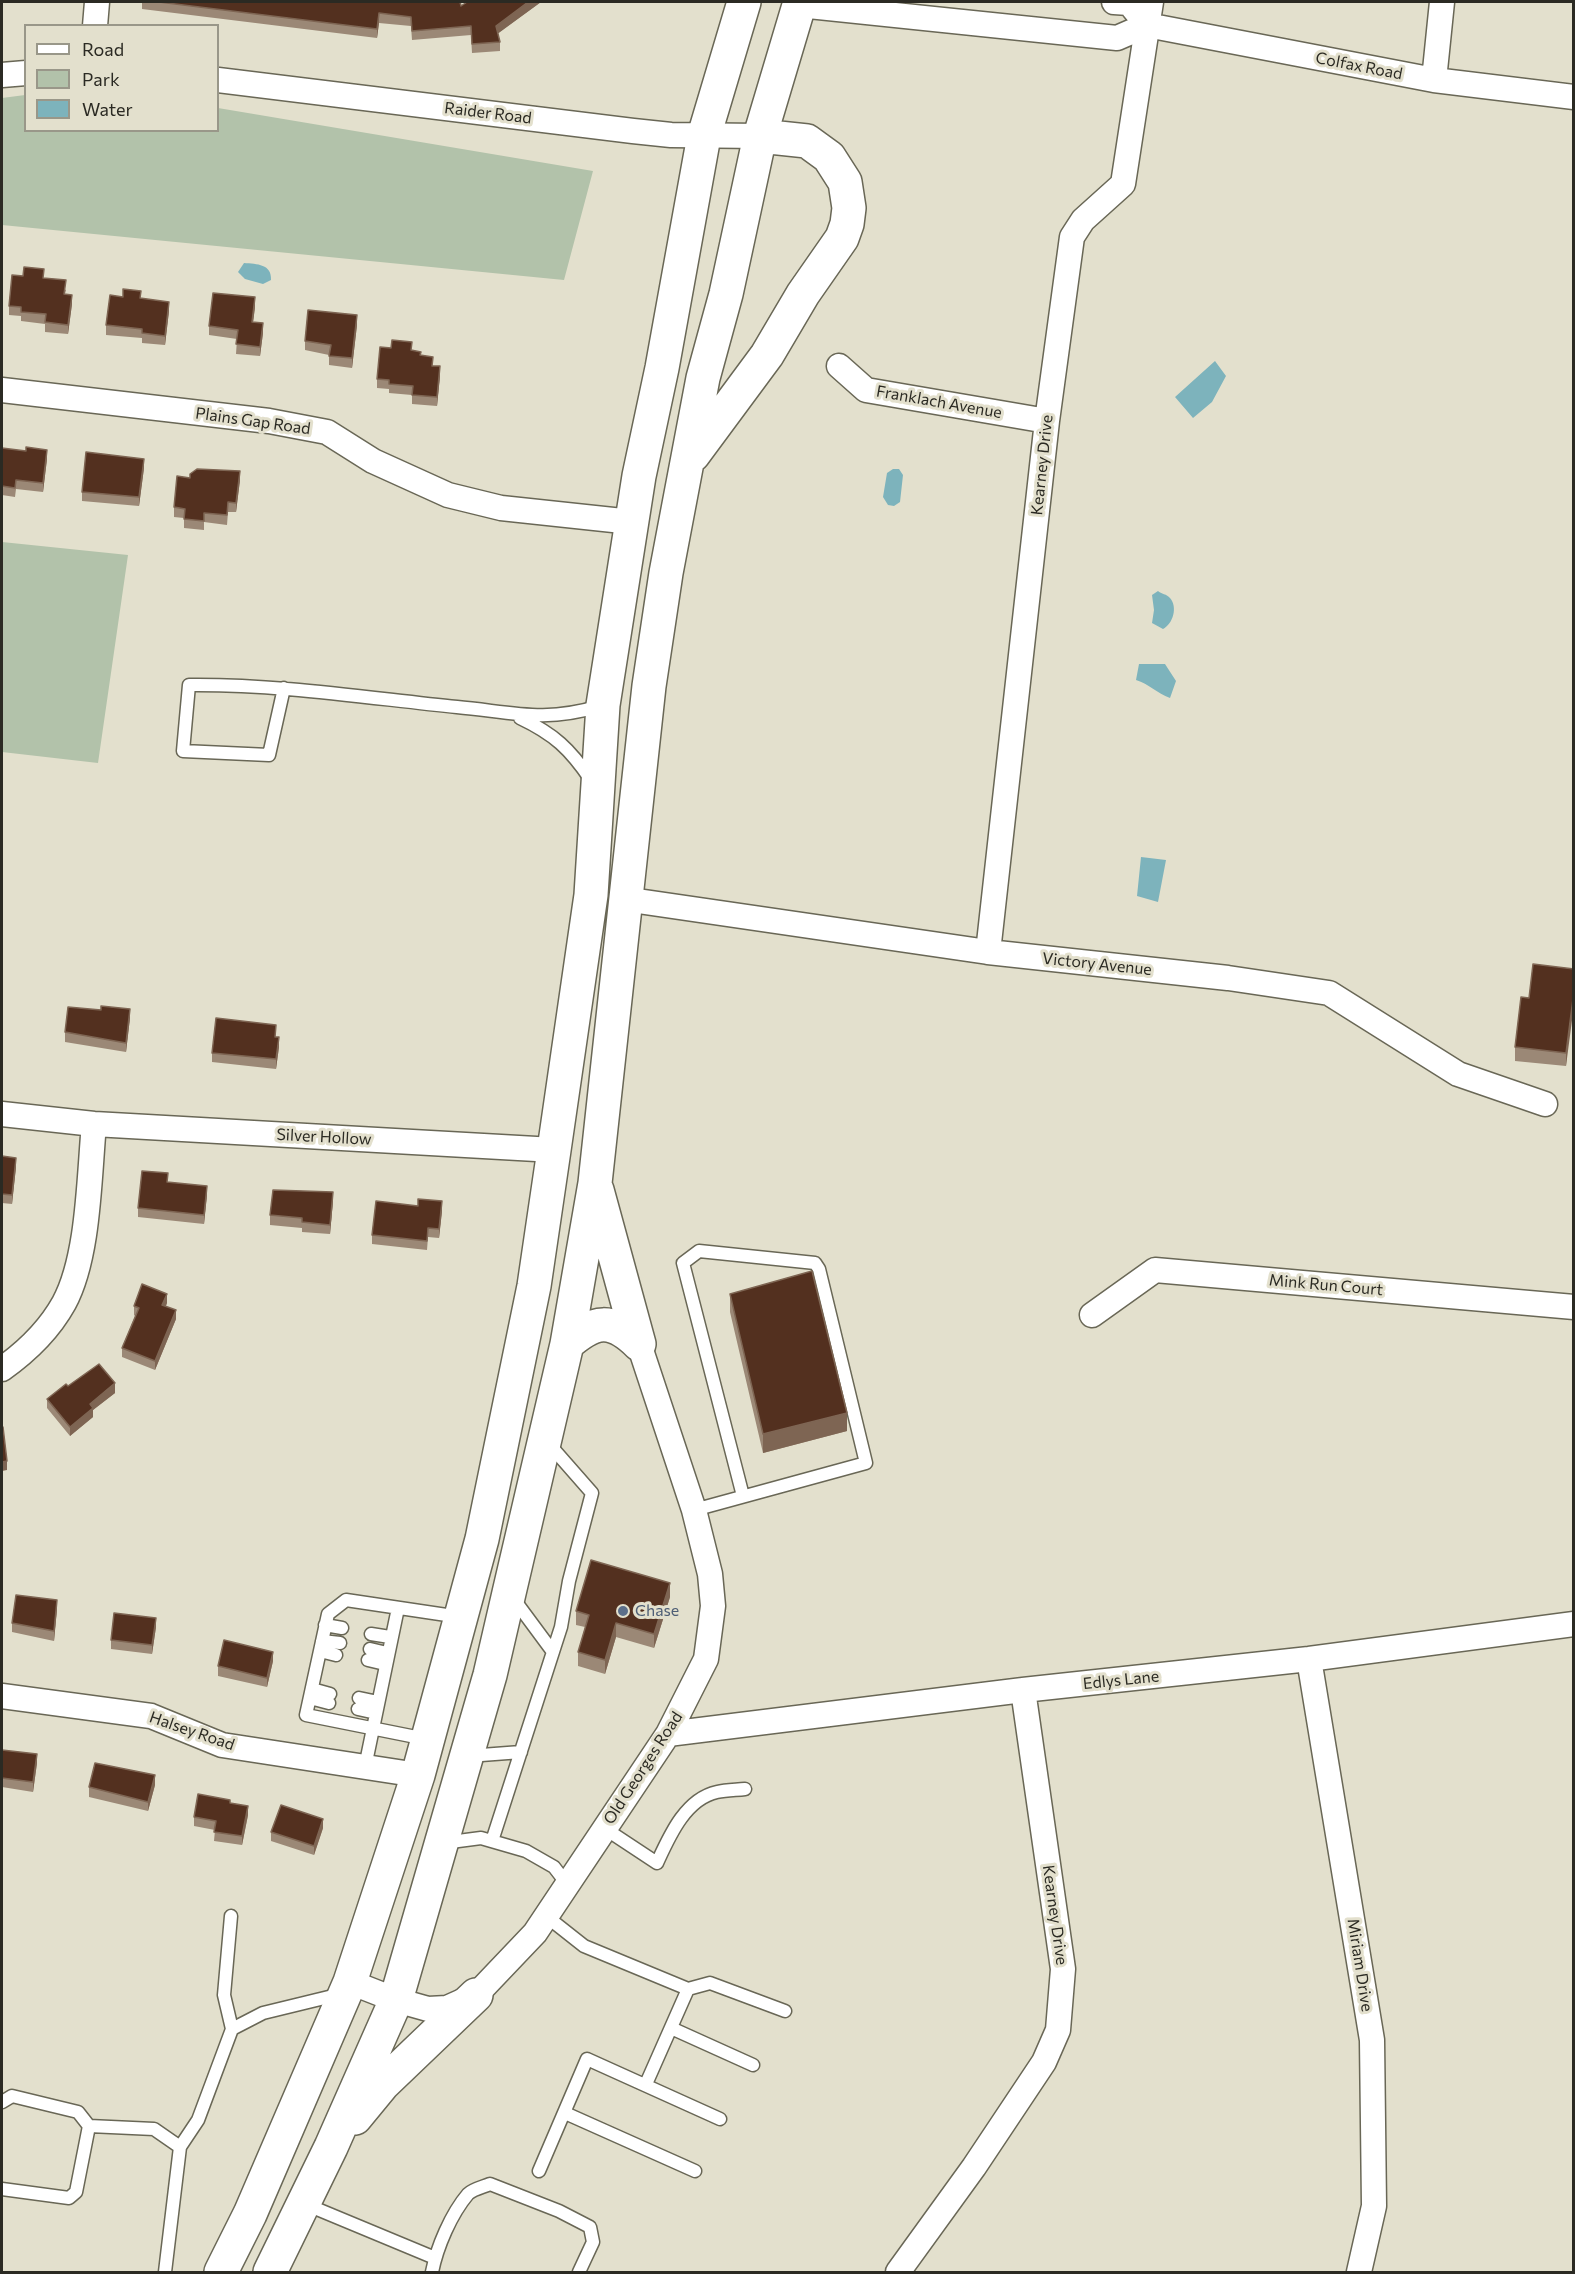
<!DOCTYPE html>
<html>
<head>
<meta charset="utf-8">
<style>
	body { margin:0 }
	#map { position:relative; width:1575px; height:2274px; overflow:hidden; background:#e3e0cd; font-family:Commissioner,sans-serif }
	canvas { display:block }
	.frame { position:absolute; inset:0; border:3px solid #2b2a23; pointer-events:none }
	.legend { position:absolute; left:24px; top:24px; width:195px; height:108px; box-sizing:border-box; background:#e3e0cd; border:2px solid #999789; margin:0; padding:8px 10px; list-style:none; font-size:18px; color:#2b2a23 }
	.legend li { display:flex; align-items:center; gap:12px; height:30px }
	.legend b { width:30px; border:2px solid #999789 }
</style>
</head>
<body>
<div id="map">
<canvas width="1575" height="2274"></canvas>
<div class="frame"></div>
<ul class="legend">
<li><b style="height:8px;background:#fff"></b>Road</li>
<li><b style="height:16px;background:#b2c2aa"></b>Park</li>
<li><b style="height:16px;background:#7db3bc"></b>Water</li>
</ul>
</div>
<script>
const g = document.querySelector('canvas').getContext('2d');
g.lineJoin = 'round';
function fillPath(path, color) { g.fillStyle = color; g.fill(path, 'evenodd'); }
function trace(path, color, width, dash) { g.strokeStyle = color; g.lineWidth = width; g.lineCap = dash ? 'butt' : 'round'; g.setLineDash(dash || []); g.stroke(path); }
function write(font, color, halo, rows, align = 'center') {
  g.font = font + ' Commissioner,sans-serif'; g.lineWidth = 6; g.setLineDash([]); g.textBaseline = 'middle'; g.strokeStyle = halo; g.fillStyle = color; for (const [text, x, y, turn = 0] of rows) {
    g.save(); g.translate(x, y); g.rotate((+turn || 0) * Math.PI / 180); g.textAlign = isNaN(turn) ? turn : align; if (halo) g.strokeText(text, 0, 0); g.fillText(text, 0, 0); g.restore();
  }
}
const green = new Path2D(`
	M25,95L26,130H218V108L593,171L564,280L2,225V98Z
	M2,542L128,555L98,763L2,752Z`);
const water = new Path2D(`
	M244,263C257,264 272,264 271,280L263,284L245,279L238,272Z
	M1215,361L1226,376L1212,402L1193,418L1175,397Z
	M893,469H899L903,475L900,502L894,506L888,505L883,497L887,473Z
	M1158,591C1161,594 1167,594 1170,598C1178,607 1173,624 1163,629L1152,623L1154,610L1152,595Z
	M1139,664H1165L1176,681L1170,698C1157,693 1149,684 1136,680Z
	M1141,857L1166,860L1158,902L1137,896Z`);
const service = new Path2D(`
	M284,688L269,755L183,751L189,685C279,684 368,698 457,707C512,712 544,723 600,706
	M520,718C554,734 570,749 591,780
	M694,1510L866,1463L819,1269L815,1263L699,1251L683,1263L743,1496
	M513,1598L553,1652
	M325,1625L342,1628
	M371,1634L390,1637
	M322,1641L340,1643
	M370,1649L387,1653
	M320,1651L336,1655
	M368,1660L385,1664
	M312,1689L330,1694
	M310,1698L329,1703
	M359,1698L378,1702
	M358,1709L376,1713
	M426,1739L306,1715L328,1614L346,1600L460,1617
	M468,1756L521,1752
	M365,1767L398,1608
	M604,1828L657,1863C669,1837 685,1799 717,1792C726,1790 736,1790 745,1789
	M492,1841L561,1627L569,1581L592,1493L549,1444
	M443,1843L481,1838L526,1851L554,1867L567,1884
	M231,1916L224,1995L232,2029
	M546,1916L584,1946L688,1989L646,2084
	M688,1989L710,1983L785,2011
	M671,2028L753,2065
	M2,2102L12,2096L78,2112L89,2126L76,2192L69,2198L2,2189
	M565,2113L695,2171
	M89,2126L154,2129L180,2147
	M539,2171L587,2059L720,2119
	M305,2204L435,2258
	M165,2272L180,2147L198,2120L232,2029L263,2013L341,1994
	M432,2272C437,2247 451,2214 468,2194C473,2189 483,2187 490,2184L559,2211L590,2227L593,2242L579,2272`);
const minor = new Path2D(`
	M1114,2L1129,3L1147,25
	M799,5L1117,38L1147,25L1434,80L1574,97
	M95,26L97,2
	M2,75L26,73
	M218,80L633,131L671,135L760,136
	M1434,80L1442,2
	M839,366L866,390L1047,421
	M2,390L269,421L327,432L373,461L448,495L501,508L632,522
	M624,899L988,952L1228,978L1329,993L1458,1074L1545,1104
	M988,952L1047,421L1072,237L1083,220L1123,184L1151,2
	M2,1114L94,1124L554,1150
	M1092,1315L1155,1270L1574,1307
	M2,1369C26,1352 49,1330 64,1303C89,1257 89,1177 94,1124
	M1309,1659L1372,2040L1374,2206L1359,2272
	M2,1696L151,1716L222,1745L418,1775
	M668,1734L1023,1690L1309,1659L1574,1624
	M350,1982L396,2000L428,2009L447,2008L476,1995L535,1933L668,1734L706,1659L713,1606L710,1574L694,1510L639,1344
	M898,2272L974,2167L1044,2062L1058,2030L1063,1969L1023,1690`);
const trunk = new Path2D(`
	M693,455L767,355L803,294L842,238L847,224L849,208L845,182L829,157L807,141L760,136
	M597,1190L639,1344
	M567,1344C595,1320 611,1317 639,1344
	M355,2118L383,2084L476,1995
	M221,2272L250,2214L350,1982L418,1775L482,1539L534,1286L554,1150L591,895L603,705L639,476L662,368L704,136L744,2
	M270,2272L331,2147L396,2000L490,1675L509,1593L567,1344L595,1183L649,686L666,573L703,378L726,294L760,136L800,2`);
const wall = new Path2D(`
	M142,2H460L461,6L467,2H541L498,33L500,42V51L472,53L471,35L412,40L411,26L379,23L377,38L142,9Z
	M44,278L66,290L65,294L72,304L68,334L45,332V324L21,321V316L9,315V306Z
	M141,299L169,311L165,345L142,343V338L106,335V325Z
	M255,307L253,322L263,333L260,356L236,354L237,339L209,335V326Z
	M357,325L352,368L329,365V355L305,350V341Z
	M412,351L420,355L433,366L440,376L437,406L412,404V395L389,393V389L377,388V379Z
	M2,448L47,459L43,492L16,489L15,497L2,495Z
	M144,468L139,506L82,501V492Z
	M240,480L236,512H228L227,525L204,522V530L184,528V518L174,517V507Z
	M1574,969L1566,1066L1515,1061V1047L1529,998Z
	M101,1010L130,1018L126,1052L65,1042V1032Z
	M279,1047L276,1069L212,1062V1053Z
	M2,1156L16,1167L12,1204L2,1203Z
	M168,1182L207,1195L204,1224L138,1217V1208Z
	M333,1201L330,1234L302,1232V1228L270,1225V1215Z
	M442,1211L439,1238L428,1237L427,1250L372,1244V1235Z
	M730,1294L847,1431L763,1453L730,1312Z
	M167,1303L166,1306L176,1319L155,1370L122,1357V1348L135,1316L134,1315V1306Z
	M68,1386L115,1393L93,1410V1417L70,1436L47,1408V1399Z
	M670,1597L654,1648L616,1637L605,1674L578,1666V1652L585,1627L576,1625V1611Z
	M57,1609L54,1641L12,1632V1623Z
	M156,1627L152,1654L111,1649V1640Z
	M273,1661L267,1687L218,1676V1666Z
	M2,1750L37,1763L33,1792L2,1787Z
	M155,1785L148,1811L89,1797V1787Z
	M230,1803L248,1815L242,1845L214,1841L215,1830L194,1826V1817Z
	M323,1828L314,1855L271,1841V1832Z`);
const shadedWall = new Path2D(`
	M528,2H541L496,35V26Z
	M379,13V23L377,38V29Z
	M72,295V304L68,334V325Z
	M255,297V307L252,331V322Z
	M169,302V311L165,345V336Z
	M357,315V325L352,368V358Z
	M263,323V333L260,356V347Z
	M440,366V376L437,406V397Z
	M47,450V459L43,492V483Z
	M144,459V468L139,506V497Z
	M240,471V480L236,512V503Z
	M1574,991V1005L1566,1066V1053Z
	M130,1009V1018L126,1052V1043Z
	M279,1037V1047L276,1069V1059Z
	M16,1158V1167L12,1204V1195Z
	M207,1186V1195L204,1224V1215Z
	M333,1192V1201L330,1234V1225Z
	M442,1201V1211L439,1238V1229Z
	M167,1294V1303L162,1314V1305Z
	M176,1310V1319L155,1370V1361Z
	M115,1383V1393L93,1410V1417L70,1436V1427L90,1404Z
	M847,1413V1431L763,1453V1434Z
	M7,1461V1470L2,1471V1462Z
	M670,1583V1597L654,1648V1634Z
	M57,1600V1609L54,1641V1631Z
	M156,1618V1627L152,1654V1645Z
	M616,1623V1637L605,1674V1660Z
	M273,1652V1661L267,1687V1678Z
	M37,1754V1763L33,1792V1782Z
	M155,1775V1785L148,1811V1802Z
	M248,1806V1815L242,1845V1836Z
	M323,1819V1828L314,1855V1846Z`);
const building = new Path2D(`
	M159,2H460L461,6L467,2H528L496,26L500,42L472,44L471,26L412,31L411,17L379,13L377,29Z
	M24,267L44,269L43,278L66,280L64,294L72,295L68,325L45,322L46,314L21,312V307L9,306L12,275L23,276Z
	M123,289L141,291L140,298L169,302L165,336L142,333V329L106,325L110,295L123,297Z
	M213,293L255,297L252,322L263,323L260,347L236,344L238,330L209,326Z
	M308,310L357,315L352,358L329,356L331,345L305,341Z
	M392,340L412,342L411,350L421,352L420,355L433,357L432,366H440L437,397L412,395L413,386L389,384V380L377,379L380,347L391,348Z
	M26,447L47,450L43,483L16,480L15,488L2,486V448L26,451Z
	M86,452L144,459L139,497L82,492Z
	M197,469L240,471L236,503L228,502L227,515L204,513V521L184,519L185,509L174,507L177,476L190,478V474Z
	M1533,964L1574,969V991L1566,1053L1515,1047L1521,997L1529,998Z
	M101,1006L130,1009L126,1043L65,1032L68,1007L101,1010Z
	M216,1018L276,1025L275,1037H279L276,1059L212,1053Z
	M2,1156L16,1158L12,1195L2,1194Z
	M142,1171L168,1173L167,1182L207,1186L204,1215L138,1208Z
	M273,1190L333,1192L330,1225L302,1222V1218L270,1215Z
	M418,1199L442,1201L439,1229L428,1228L427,1241L372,1235L376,1201L418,1206Z
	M812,1271L847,1413L763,1434L730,1294Z
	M142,1284L167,1294L162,1305L176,1310L155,1361L122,1348L139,1308L134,1306Z
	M99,1364L115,1383L90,1404L93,1408L70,1427L47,1399L66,1384L68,1386Z
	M2,1427H3L7,1461L2,1462Z
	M591,1560L670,1583L654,1634L616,1623L605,1660L578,1652L589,1615L576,1611Z
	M16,1595L57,1600L54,1631L12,1623Z
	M114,1613L156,1618L152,1645L111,1640Z
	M224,1640L273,1652L267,1678L218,1666Z
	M2,1750L37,1754L33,1782L2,1778Z
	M95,1763L155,1775L148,1802L89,1787Z
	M198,1794L230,1800V1803L248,1806L242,1836L214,1832L216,1821L194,1817Z
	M281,1805L323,1819L314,1846L271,1832Z`);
const markers = [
	[623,1611,6,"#5c6f8a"]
];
const streetNames = [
	["Colfax Road",1359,66,11],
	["Raider Road",488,113,7],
	["Franklach Avenue",939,402,10],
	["Plains Gap Road",253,421,8],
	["Kearney Drive",1042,465,-84],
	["Victory Avenue",1097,964,6],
	["Silver Hollow",324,1137,3],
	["Mink Run Court",1326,1285,5],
	["Edlys Lane",1121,1680,-6],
	["Halsey Road",192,1731,19],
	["Old Georges Road",643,1768,-57],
	["Kearney Drive",1055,1915,82],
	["Miriam Drive",1360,1965,81]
];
const serviceNames = [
	["Chase",635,1611]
];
fillPath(green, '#b2c2aa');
fillPath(water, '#7db3bc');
trace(service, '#696756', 15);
trace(minor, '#696756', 27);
trace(trunk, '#696756', 36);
trace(service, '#fff', 12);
trace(minor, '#fff', 24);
trace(trunk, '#fff', 33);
fillPath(wall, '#9b8876');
fillPath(shadedWall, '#7e6553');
fillPath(building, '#53301f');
trace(building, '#7e6553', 1.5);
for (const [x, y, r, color] of markers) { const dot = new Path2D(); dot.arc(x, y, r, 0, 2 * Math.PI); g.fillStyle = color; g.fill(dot); trace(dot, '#e3e0cd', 2); }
write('16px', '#2b2a23', '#e3e0cd', streetNames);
write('16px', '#4e5e75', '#e3e0cd', serviceNames, 'left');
</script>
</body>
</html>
